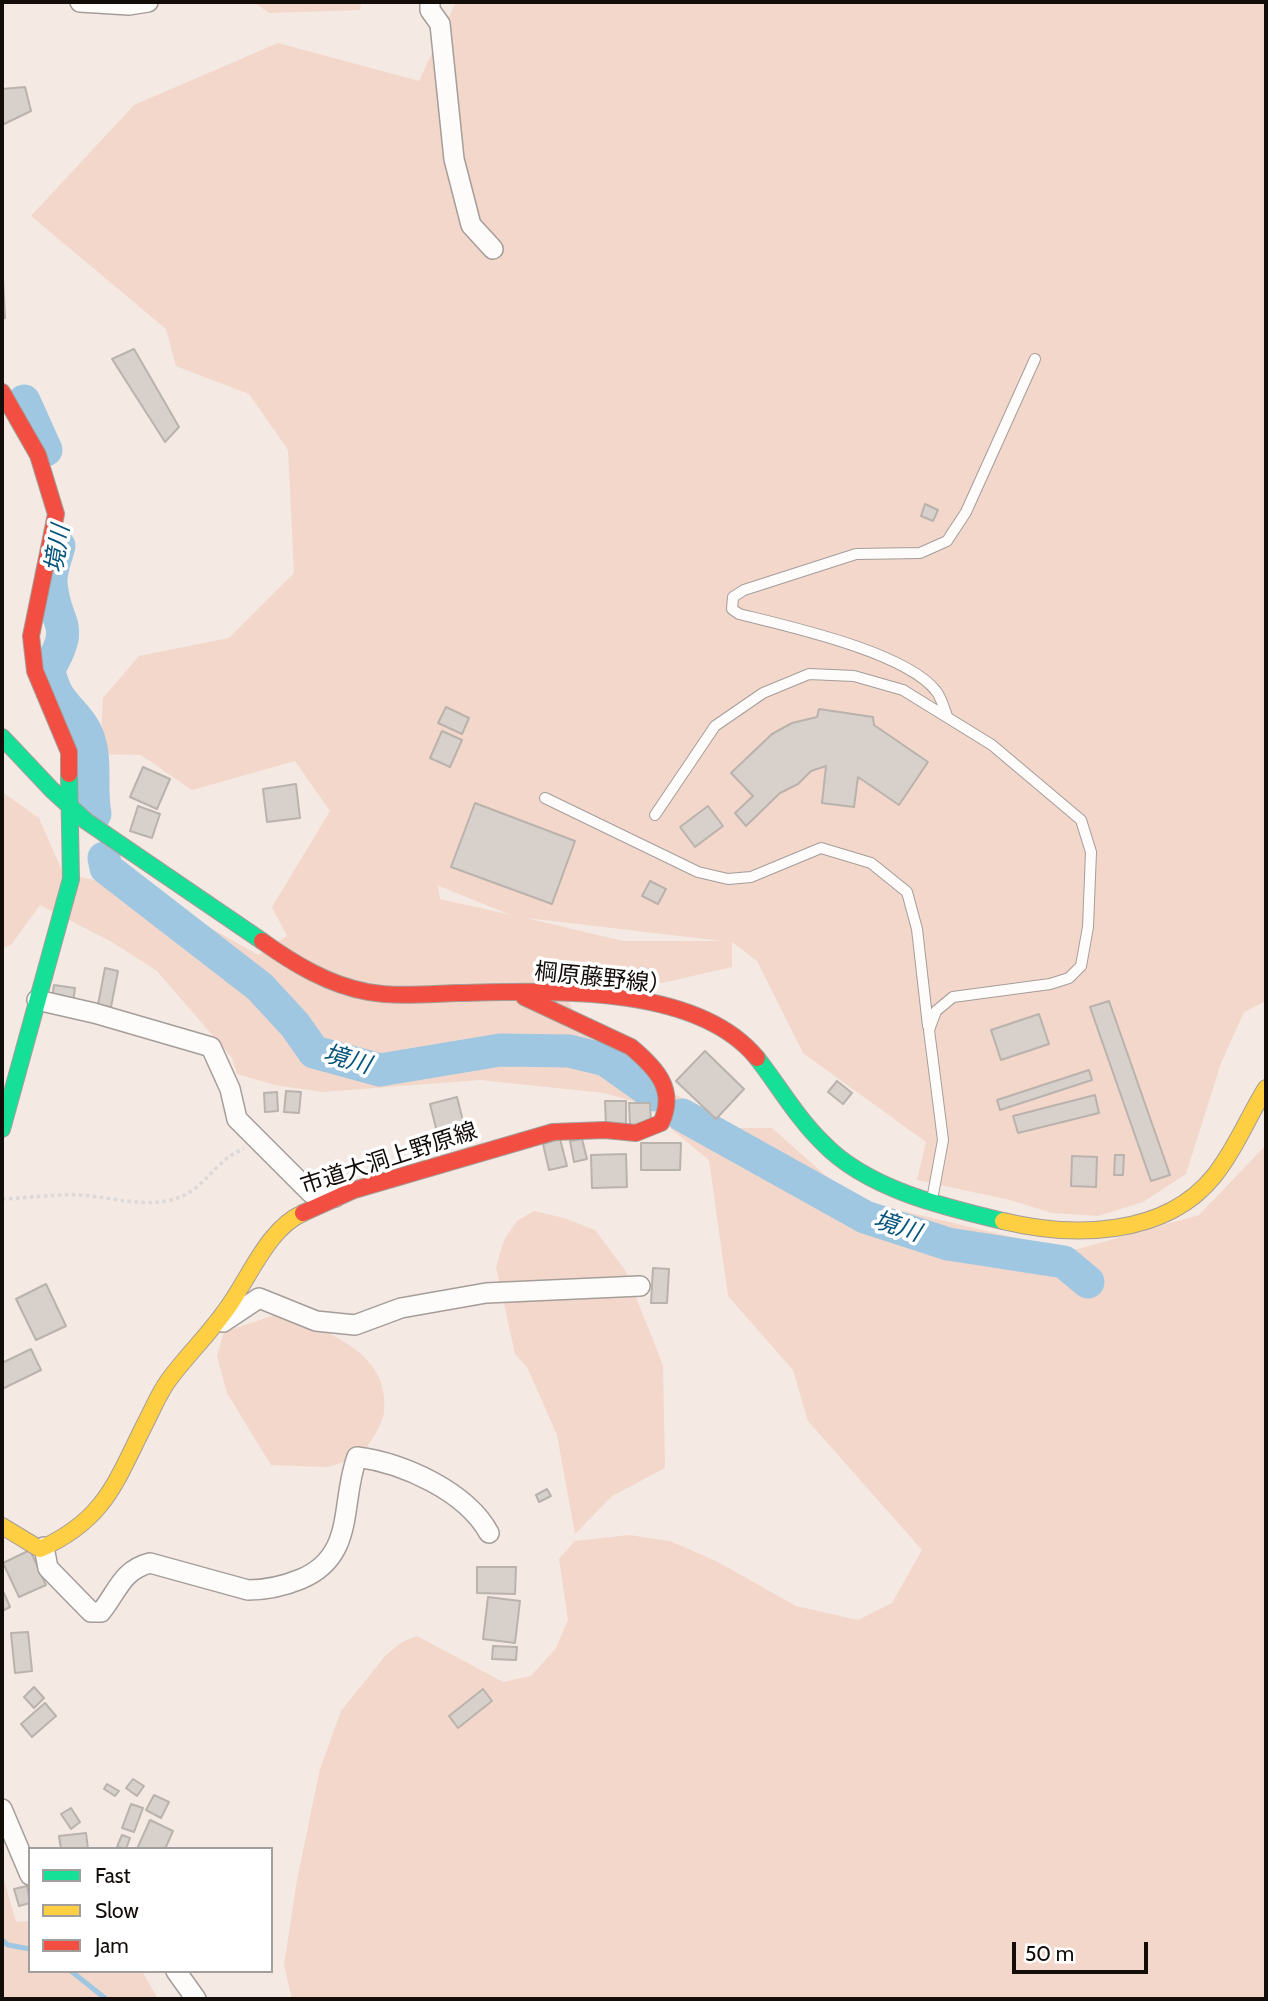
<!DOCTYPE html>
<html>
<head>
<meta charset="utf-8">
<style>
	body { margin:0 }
	#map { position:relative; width:1268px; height:2001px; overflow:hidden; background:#f4e9e3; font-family:Cabin,sans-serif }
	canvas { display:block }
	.frame { position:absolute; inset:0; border:4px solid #130d0a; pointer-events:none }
	.legend { position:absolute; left:28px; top:1847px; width:245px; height:126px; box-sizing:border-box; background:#fff; border:2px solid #a19e9d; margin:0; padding:9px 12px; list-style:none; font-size:21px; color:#130d0a }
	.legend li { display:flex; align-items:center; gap:14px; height:35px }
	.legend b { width:35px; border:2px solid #a19e9d }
	.scale { position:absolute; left:1012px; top:1942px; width:136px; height:32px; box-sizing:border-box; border:4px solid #130d0a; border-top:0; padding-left:9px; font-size:21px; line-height:24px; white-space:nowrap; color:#130d0a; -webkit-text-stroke:5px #fff; paint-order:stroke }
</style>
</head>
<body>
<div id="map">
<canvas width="1268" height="2001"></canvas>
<div class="frame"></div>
<ul class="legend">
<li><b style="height:9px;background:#16e098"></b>Fast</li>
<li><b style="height:9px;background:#ffcf43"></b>Slow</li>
<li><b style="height:9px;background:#f24e42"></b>Jam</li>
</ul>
<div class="scale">50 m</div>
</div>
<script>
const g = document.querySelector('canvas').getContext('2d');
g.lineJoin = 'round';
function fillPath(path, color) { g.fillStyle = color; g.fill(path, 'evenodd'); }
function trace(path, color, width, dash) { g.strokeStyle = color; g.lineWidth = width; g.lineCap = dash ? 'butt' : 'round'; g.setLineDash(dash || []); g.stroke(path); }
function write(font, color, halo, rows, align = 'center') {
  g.font = font + ' Cabin,"Noto Sans JP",sans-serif'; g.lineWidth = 7; g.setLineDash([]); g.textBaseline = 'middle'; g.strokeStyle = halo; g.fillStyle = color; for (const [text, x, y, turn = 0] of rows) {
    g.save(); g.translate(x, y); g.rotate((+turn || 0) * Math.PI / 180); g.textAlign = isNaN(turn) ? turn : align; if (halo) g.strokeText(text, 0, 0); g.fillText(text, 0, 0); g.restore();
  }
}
const green = new Path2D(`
	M254,2H361L360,10L269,13Z
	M456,2H1266V1001L1244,1012L1221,1063L1186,1174L1143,1202L1098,1216L1052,1213L1010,1200L917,1180L926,1142L803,1053L757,961L732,942V967L662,983L559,980L583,1033L642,1074L731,1128H772L852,1199L1071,1251L1199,1215L1266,1145V1999H292L284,1965L297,1880L320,1769L341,1711L386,1655L402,1642L417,1636L503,1682L531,1676L556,1648L568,1620L559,1559L575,1541L629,1535L670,1541L716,1561L796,1606L858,1620L892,1603L922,1550L808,1421L793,1370L728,1296L709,1160L671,1129L660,1109L604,1093L480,1080L322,1092L275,1085L237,1074L232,1058L157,971L112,942L40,905L11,945L2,948V792L39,818L63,873L148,892L258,955L287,936L272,907L330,811L295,761L192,790L141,755L100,754L103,698L139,656L229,638L294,573L288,450L249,394L176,366L166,329L31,216L134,105L278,43L419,81ZM438,886H439L511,915L440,899ZM526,918H527L722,941H623Z
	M534,1211L564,1218L595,1230L625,1270L663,1365L665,1468L612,1496L575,1534L557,1435L527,1367L515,1354L496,1267L504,1240L517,1221Z
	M284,1312C329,1335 390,1351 384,1412C383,1425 368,1444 362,1456L328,1467L271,1465L227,1393L217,1356L224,1332Z
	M2,1873L16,1922L30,1921V1971H142L158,1999H2Z`);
const stream = new Path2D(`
	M2,1940L8,1945L30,1949
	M71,1971L106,1999`);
const river = new Path2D(`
	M24,401L46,450
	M59,546C56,557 50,572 51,583C55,630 77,620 48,671C51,678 53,685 56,692C65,709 81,718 88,737C97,762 90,788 95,814
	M104,858L106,868L260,987L295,1025L314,1052L380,1070L500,1050L569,1051L606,1060L655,1095
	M682,1115L865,1217L948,1244L1064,1262L1088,1282`);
const building = new Path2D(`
	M25,87L31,111L2,125V89Z
	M2,278L3,279L5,318L2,319Z
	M134,349L179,427L165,442L112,359Z
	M925,504L938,510L933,521L921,516Z
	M446,707L469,718L462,734L438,723Z
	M819,709L873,717L874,725L928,762L899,805L858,777L854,807L822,803L826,766L811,771L798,784L780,793L746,826L735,813L753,796L731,773L772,734L792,723L817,717Z
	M442,731L462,740L450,767L430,758Z
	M143,767L170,779L157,809L130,797Z
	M296,784L300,818L267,822L263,789Z
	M475,803L575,841L552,904L451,867Z
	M138,806L160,814L152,838L130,831Z
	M708,806L723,826L695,847L680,827Z
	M650,881L666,889L658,904L642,896Z
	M105,968L118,971L111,1007L98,1005Z
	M54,985L75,988L73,1003L52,1000Z
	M1109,1001L1170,1175L1151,1181L1090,1007Z
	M1039,1014L1049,1044L1001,1060L991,1030Z
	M705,1051L744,1089L716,1119L676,1081Z
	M1089,1070L1092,1080L1000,1110L997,1100Z
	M837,1081L852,1093L843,1104L828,1092Z
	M286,1091L301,1092L299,1113L284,1112Z
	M277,1092L278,1111L265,1112L264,1093Z
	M1095,1095L1099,1113L1018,1133L1013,1116Z
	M457,1097L466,1133L439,1140L430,1104Z
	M605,1101H626V1124L606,1125Z
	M629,1103H650L651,1125L630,1126Z
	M560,1139L567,1166L549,1170L543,1144Z
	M582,1139L587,1159L574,1162L570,1141Z
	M641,1143H681L680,1170H641Z
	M626,1154L627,1187L592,1188L591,1155Z
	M1115,1155H1124L1123,1175H1114Z
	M1072,1156L1097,1157L1096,1187L1071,1186Z
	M653,1268L669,1269L667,1303H651Z
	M46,1284L66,1326L36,1340L16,1299Z
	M31,1349L41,1370L2,1389V1363Z
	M547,1489L551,1496L539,1502L536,1495Z
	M30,1550L46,1585L19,1597L3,1563Z
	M477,1567H516L515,1594L477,1593Z
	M4,1593L10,1607L2,1611V1594Z
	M488,1597L520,1601L515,1643L483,1639Z
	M28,1632L32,1671L15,1673L11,1633Z
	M493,1646L517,1647L516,1660L492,1659Z
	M34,1687L44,1698L34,1708L24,1697Z
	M483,1689L492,1701L458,1728L449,1716Z
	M45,1703L56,1716L32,1737L21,1724Z
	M133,1779L144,1786L137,1796L126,1788Z
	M107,1784L119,1791L115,1796L104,1789Z
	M154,1795L169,1802L161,1818L146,1810Z
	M131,1804L143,1808L134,1832L122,1828Z
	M71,1808L80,1822L71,1829L61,1814Z
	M150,1820L173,1831L165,1849H137Z
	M86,1833L88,1849H61L59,1836Z
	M122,1835L130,1838L126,1849L117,1847Z
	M27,1886L30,1903L19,1906L14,1889Z`);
const path = new Path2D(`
	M2,1199C27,1198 52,1194 77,1195C111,1196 147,1210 180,1197C205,1188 217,1158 244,1149`);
const lane = new Path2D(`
	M947,716C944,708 941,697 936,691C906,652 787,626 739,614L732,609L733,597L744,590L856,554L920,553L947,541L966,512L1035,359
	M545,798L698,872L728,879L751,877L821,848L871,863L907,892L917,929L928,1026
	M655,815L715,726L763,693L809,674L854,676L903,690L992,745L1081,820L1091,852L1088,927L1081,966L1069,978L1050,984L953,997L936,1011L929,1030L943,1140L932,1200`);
const street = new Path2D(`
	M80,2L129,5L148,2
	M430,2V10L440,24L454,159L471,225L493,249
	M37,1000L94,1013L211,1047L230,1089L237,1119L311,1193L335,1197
	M223,1322L259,1298L316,1321L355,1325L401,1308L486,1293L640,1286
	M44,1547L48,1568L91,1612H101C118,1591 122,1570 150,1563L248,1590C267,1590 284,1586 301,1579C356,1556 340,1503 357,1457C403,1463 466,1491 489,1533
	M2,1809L30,1875
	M176,1971L196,1999`);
const fast = new Path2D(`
	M2,737L52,790L86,821L262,941
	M757,1058C779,1086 797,1118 823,1143C867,1189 944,1207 1003,1221
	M2,1129L71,879L69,774`);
const slow = new Path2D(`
	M1003,1221C1073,1238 1165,1237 1214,1176C1235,1150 1248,1117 1266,1088
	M2,1526L40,1549C107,1519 116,1480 148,1418C154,1406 160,1392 168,1381C189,1352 215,1329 234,1298C253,1269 271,1227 303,1213`);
const jam = new Path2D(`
	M2,392L38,455L56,514L31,636L35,671L69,752V774
	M262,941C294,964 329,985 368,992C397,997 428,994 458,993C547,991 696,983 757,1058
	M303,1213L354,1190L553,1132L605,1130L636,1133L661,1123C677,1090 656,1068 631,1047L524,997`);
const streetNames = [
	["棡原藤野線）",603,979,6],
	["市道大洞上野原線",389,1159,-18]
];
const waterNames = [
	["境川",58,549,-81],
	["境川",347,1060,16],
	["境川",897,1227,18]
];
fillPath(green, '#f3d7ca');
trace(stream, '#9fc7e2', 5);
trace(river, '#9fc7e2', 33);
fillPath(building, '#d8d1cb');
trace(building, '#bab2ad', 2);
trace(lane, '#a59d99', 12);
trace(street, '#a59d99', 22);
trace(fast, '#a59d99', 18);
trace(slow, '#a59d99', 18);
trace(jam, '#a59d99', 18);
trace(path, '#dcd9d8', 3.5, [3.5, 3.5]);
trace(lane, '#fdfcfb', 10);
trace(street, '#fdfcfb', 19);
trace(fast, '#16e098', 16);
trace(slow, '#ffcf43', 16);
trace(jam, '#f24e42', 16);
write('23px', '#130d0a', '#fff', streetNames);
write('italic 24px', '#05547b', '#fff', waterNames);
</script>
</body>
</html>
